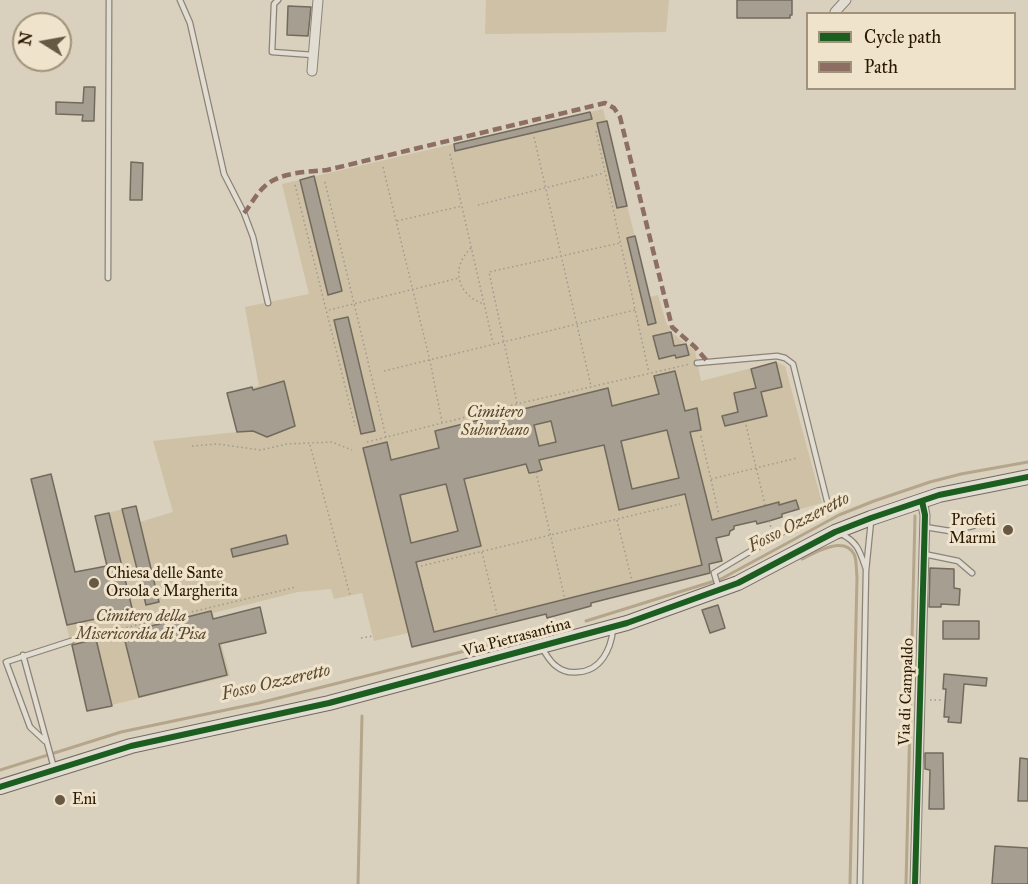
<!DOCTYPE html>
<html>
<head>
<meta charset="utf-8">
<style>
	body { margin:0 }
	#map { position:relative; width:1028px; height:884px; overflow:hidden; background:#d9d0bd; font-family:"IM FELL Great Primer",serif }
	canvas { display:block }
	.legend { position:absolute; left:806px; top:12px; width:210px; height:78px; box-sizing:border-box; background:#efe3cc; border:2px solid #a0927b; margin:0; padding:8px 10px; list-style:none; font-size:18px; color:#2a1802 }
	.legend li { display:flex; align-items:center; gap:12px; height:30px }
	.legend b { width:30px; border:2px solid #a0927b }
	.north { position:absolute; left:12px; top:12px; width:60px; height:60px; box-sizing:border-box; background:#efe3cc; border:2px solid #a0927b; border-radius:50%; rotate:281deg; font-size:16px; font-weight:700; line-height:24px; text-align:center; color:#2a1802 }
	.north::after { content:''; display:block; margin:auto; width:21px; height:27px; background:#675843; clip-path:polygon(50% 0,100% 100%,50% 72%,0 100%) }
</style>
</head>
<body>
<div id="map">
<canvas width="1028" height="884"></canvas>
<ul class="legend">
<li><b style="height:8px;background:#1b5e20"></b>Cycle path</li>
<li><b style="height:8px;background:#8d6e63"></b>Path</li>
</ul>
<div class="north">N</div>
</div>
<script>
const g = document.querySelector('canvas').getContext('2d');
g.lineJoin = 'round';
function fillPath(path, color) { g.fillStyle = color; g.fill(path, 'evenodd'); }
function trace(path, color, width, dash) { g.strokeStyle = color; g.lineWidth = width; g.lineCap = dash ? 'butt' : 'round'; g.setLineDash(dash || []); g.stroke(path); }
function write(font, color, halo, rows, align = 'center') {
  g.font = font + ' "IM FELL Great Primer",serif'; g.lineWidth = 6; g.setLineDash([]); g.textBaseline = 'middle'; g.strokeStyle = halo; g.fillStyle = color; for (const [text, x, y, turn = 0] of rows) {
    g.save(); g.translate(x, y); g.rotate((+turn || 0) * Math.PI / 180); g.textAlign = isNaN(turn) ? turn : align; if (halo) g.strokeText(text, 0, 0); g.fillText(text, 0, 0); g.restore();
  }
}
const green = new Path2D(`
	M486,0H669L666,32L485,34Z
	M603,109L650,297L658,295L666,322L671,332L695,351L701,381L776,362L785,366L822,503L782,514V517L757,524L756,521L734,526V529L730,531L729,535L716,538L722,561L709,564L711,573L591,603V606L547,618L546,614L412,647L408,633L374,641L362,593L334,599L331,589L298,592L213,613L230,676L87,711L31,479L75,572L106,565L95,516L136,506L140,522L173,512L153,441L237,432L227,393L259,386L245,307L309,294L282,184Z`);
const stream = new Path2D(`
	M802,559C814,553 844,535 854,554C857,560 856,570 857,577L850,884
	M586,621L721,579L839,515L874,501L930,482L961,474L1028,462
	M0,770L121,732L259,703L560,627
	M358,884L362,716
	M906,884L915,516`);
const building = new Path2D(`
	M737,0H792V15H790V18H737Z
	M288,6L311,7L308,36L287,35Z
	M84,87H95L94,121H82L83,115L56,114V102L83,103Z
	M590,112L592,119L455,151L454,144Z
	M607,121L627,206L617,208L597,123Z
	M131,162L143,163L142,200H130Z
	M314,176L342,291L328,295L300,180Z
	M635,236L656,323L648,325L627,238Z
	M348,317L375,431L361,434L334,320Z
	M671,332L674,346L686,344L689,355L676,358L675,355L659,359L653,336Z
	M776,362L782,387L761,392L767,416L725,426L722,416L738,412L734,393L756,388L751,369Z
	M675,371L685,411L697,408L701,430L690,432L712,520L779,502V505L796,500L799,509L782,514V517L769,521L757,524L756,521L734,526V529L730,531L729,535L716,538L722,561L709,564L710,573L591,603V606L547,618L546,614L412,647L363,448L387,442L391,460L439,448L435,431L608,388L612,406L659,394L654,376ZM551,421L556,442L539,446L534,425ZM667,430L679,478L632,489L621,441ZM604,445L619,510L685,494L702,565L434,632L416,562L481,546L464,479L526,464L529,473L536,472L542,470L539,460ZM446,484L458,531L411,543L400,495Z
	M284,381L295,426L267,437L253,431L237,432L227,393L252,387L253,390Z
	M51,474L75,572L107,566L95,516L109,513L132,608L110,614V616L67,625L31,479Z
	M136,506L159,602L146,605L122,509Z
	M286,535L288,544L233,557L231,549Z
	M930,568L954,569V588L960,589L959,605L941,604V607H929Z
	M718,605L725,628L710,633L702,610Z
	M260,607L266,633L219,644L227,675L139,697L123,633L211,611L213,619Z
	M943,621H979V639H943Z
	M96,639L112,706L87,711L72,645Z
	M944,674L987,678L986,686L964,684L961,723L948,722L949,717H944L946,689H943Z
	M925,753H943L944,809H929L930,770L925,769Z
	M1020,758L1028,759V801H1018Z
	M995,846L1028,848V884H992Z`);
const path = new Path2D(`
	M596,131L649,373
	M534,137L591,386
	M450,154L493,343
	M383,167L430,361L442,422
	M325,182L386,437
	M295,185L355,426
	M478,205L604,173
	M397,221L462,206
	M471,248C450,268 457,295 484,304
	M329,310L459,278
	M384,371L635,310
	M517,403L489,272L620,243
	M746,425L765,505
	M701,436L719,515
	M367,442L517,404L690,364
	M310,445L350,595
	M192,446L217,444L261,450L287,444L332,442L352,450
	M536,472L565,599
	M711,479L797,458
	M617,520L632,581
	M769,521L772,531
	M482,552L497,614
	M421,566L680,504
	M361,638L373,636
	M78,639L296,587
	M930,700H943`);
const lane = new Path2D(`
	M180,0L190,23L224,174L244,213L253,237L268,303
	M278,0L274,4L272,52L313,55
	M108,278L109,0
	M697,363L777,356L785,358L793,364L828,505L714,573L719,589
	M925,527L950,531L973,526
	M841,534C858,542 860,552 866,569
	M924,554L958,561L972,573
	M542,648C546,654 550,662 556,666C562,671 570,673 578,672C601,671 611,649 613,629
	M23,655L54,768
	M45,741L30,727L6,662L71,641
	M860,884L866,571L871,521`);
const street = new Path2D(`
	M835,12L846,0
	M312,71L318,0
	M915,884L925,515L922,501`);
const secondary = new Path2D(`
	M0,787L131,746L329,703L627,623L738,583L835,532L871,518L939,495L1028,477`);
const quiet = new Path2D(`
	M244,213C251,205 256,194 264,187C279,172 307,172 327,170L605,103L614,108L620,117L672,327L695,347L707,361`);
const cycleway = new Path2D(`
	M0,787L131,746L329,703L627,623L738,583L835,532L871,518L939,495L1028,477
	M915,884L925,515L922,501`);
const markers = [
	[1008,530,6,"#675843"],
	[94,583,6,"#675843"],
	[60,800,6,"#675843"]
];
const parkNames = [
	["Cimitero",495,413],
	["Suburbano",495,431],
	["Cimitero della",141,617],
	["Misericordia di Pisa",141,635]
];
const poiNames = [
	["Profeti",996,521,"right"],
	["Marmi",996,539,"right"],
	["Chiesa delle Sante",106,574],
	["Orsola e Margherita",106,592],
	["Eni",72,800]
];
const streetNames = [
	["Via Pietrasantina",517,638,-15],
	["Via di Campaldo",907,692,-88]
];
const waterNames = [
	["Fosso Ozzeretto",799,523,-27],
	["Fosso Ozzeretto",276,683,-13]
];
fillPath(green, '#cfc1a5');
trace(stream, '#b5a68b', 3);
fillPath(building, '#a69e90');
trace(building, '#726a5d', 1.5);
trace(lane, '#8b8476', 7);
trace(street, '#8b8476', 11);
trace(secondary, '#726a5d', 16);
trace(path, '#9e998f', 1.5, [1.5, 3]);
trace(lane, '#e2ddd3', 4.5);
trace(street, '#e2ddd3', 9);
trace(secondary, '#e2ddd3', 14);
trace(quiet, '#8d6e63', 4.5, [9, 4.5]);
trace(cycleway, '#1b5e20', 6);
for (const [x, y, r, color] of markers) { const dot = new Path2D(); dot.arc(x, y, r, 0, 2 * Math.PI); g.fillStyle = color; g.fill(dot); trace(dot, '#efe3cc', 2); }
write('italic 16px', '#59472d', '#efe3cc', parkNames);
write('16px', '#2a1802', '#efe3cc', poiNames, 'left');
write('16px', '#2a1802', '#efe3cc', streetNames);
write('italic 18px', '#5c4a30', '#efe3cc', waterNames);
</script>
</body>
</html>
